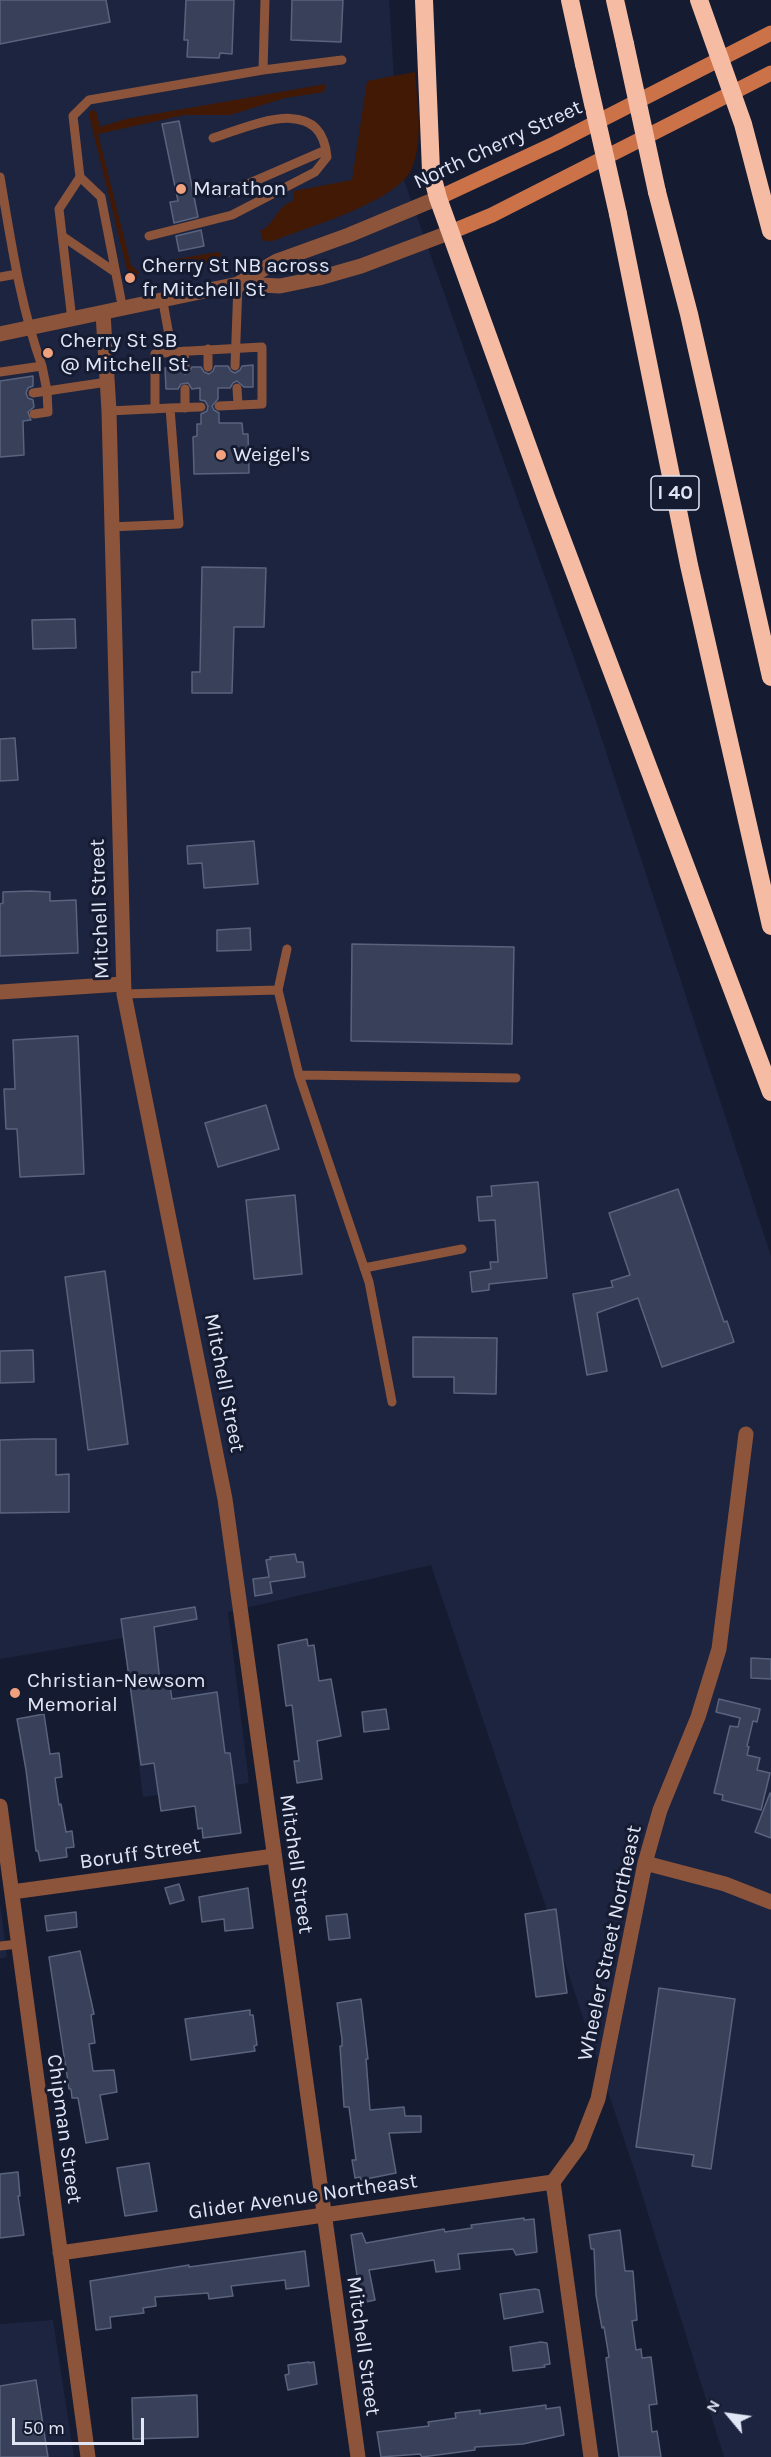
<!DOCTYPE html>
<html>
<head>
<meta charset="utf-8">
<style>
	body { margin:0 }
	#map { position:relative; width:771px; height:2457px; overflow:hidden; background:#151b31; font-family:Karla,sans-serif }
	canvas { display:block }
	.north { position:absolute; left:699px; top:2385px; width:60px; height:60px; -webkit-text-stroke:4px #151b31; paint-order:stroke; rotate:299deg; font-size:16px; font-weight:700; line-height:24px; text-align:center; color:#e0e6f5 }
	.north::after { content:''; display:block; margin:auto; width:21px; height:27px; background:#e0e6f5; clip-path:polygon(50% 0,100% 100%,50% 72%,0 100%) }
	.scale { position:absolute; left:12px; top:2418px; width:132px; height:27px; box-sizing:border-box; border:3px solid #e0e6f5; border-top:0; padding-left:8px; font-size:18px; line-height:21px; white-space:nowrap; color:#e0e6f5; -webkit-text-stroke:4px #151b31; paint-order:stroke }
</style>
</head>
<body>
<div id="map">
<canvas width="771" height="2457"></canvas>
<div class="north">N</div>
<div class="scale">50 m</div>
</div>
<script>
const g = document.querySelector('canvas').getContext('2d');
g.lineJoin = 'round';
function fillPath(path, color) { g.fillStyle = color; g.fill(path, 'evenodd'); }
function trace(path, color, width, dash) { g.strokeStyle = color; g.lineWidth = width; g.lineCap = dash ? 'butt' : 'round'; g.setLineDash(dash || []); g.stroke(path); }
function write(font, color, halo, rows, align = 'center') {
  g.font = font + ' Karla,sans-serif'; g.lineWidth = 6; g.setLineDash([]); g.textBaseline = 'middle'; g.strokeStyle = halo; g.fillStyle = color; for (const [text, x, y, turn = 0] of rows) {
    g.save(); g.translate(x, y); g.rotate((+turn || 0) * Math.PI / 180); g.textAlign = isNaN(turn) ? turn : align; if (halo) g.strokeText(text, 0, 0); g.fillText(text, 0, 0); g.restore();
  }
}
const built = new Path2D(`
	M0,0H389L400,169L592,709L771,1256V2457H724L636,2175L431,1565L228,1612L249,1783L143,1797L123,1638L0,1659Z
	M0,1903L7,1957L0,1959Z
	M53,2320L74,2457H0V2324Z`);
const green = new Path2D(`
	M415,72C417,102 424,139 412,168C398,202 307,227 273,241H263L260,231C275,225 277,205 293,201L294,191L352,180L367,81Z
	M326,84L324,92L285,98L230,115H184L98,134L131,265L139,272L136,280L130,282L89,115L91,110L96,111L100,127L126,119Z
	M218,252L222,255L219,259L178,270L173,266L176,259Z`);
const building = new Path2D(`
	M0,0H106L110,22L0,44Z
	M186,0H234L232,54L220,53L219,58L187,57L188,40H184Z
	M292,0H343L341,42L291,40Z
	M179,121L198,217L174,223L170,202L178,201L162,124Z
	M201,230L204,246L179,251L176,236Z
	M253,365V387H244L237,381L233,383L230,388H218V399L212,406L214,410L219,413V423H242L243,434H248L249,473L194,474L193,437L197,436V424H201V414L207,411L208,406L205,401L200,400V388L192,389L188,383L181,384L178,389H166L165,368L178,367L185,374L189,372L192,367H201L204,372L209,374L213,371L215,366H228L231,371L235,373L240,370L242,366Z
	M33,376V386L28,388L26,393L28,398L33,400L34,407L28,412L31,420L23,421L24,455L0,457V381Z
	M202,567L266,568L264,627H234L232,693H192V672H200Z
	M75,619L76,648L33,649L32,620Z
	M15,738L18,780L0,781V739Z
	M254,841L258,884L204,888L202,863L188,864L187,846Z
	M30,891L50,892V901L76,900L78,953L0,956V904L3,903V892Z
	M250,928L251,950L217,951V930Z
	M352,944L514,947L512,1044L351,1041Z
	M78,1036L84,1174L20,1177L17,1129H6L4,1089H15L13,1040Z
	M266,1105L279,1149L218,1167L205,1123Z
	M538,1182L547,1278L489,1284V1290L472,1292L470,1272L491,1269L490,1262H498L495,1220L479,1221L477,1197L492,1196L491,1186Z
	M678,1189L724,1322L727,1321L734,1342L662,1367L638,1298L597,1313L607,1371L587,1375L573,1294L613,1287L611,1281L630,1275L609,1213Z
	M295,1195L302,1274L254,1279L246,1200Z
	M105,1271L128,1444L88,1450L65,1277Z
	M413,1337L497,1338L496,1394L454,1393V1377H413Z
	M33,1350L34,1382L0,1383V1351Z
	M34,1439H56V1475L69,1474V1512L0,1513V1440Z
	M295,1554L297,1562H303L305,1577L270,1582L272,1593L255,1596L253,1579L269,1577L266,1560L271,1559L270,1557Z
	M195,1607L197,1619L154,1627L160,1682L169,1680L172,1699L217,1692L225,1753H230L241,1833L203,1838L202,1828L198,1829L195,1806L161,1811L154,1763L141,1765L121,1619Z
	M307,1639L308,1646L314,1645L319,1681L331,1679L341,1736L317,1741L322,1779L297,1783L294,1761H299L292,1705L286,1706L278,1645Z
	M751,1658L771,1659V1679L751,1678Z
	M719,1699L760,1709L757,1722L753,1721L747,1746L749,1747L747,1755L760,1758L757,1770L770,1773L761,1810L722,1800L723,1795L714,1793L730,1726L738,1727L740,1718L716,1712Z
	M386,1709L389,1729L364,1732L362,1712Z
	M44,1714L50,1754L59,1753L62,1777L55,1778L59,1805L61,1804L66,1832L72,1831L74,1847L66,1848L67,1857L40,1861L38,1851H36L26,1770L17,1719Z
	M770,1793H771V1838L755,1832Z
	M179,1884L184,1900L170,1904L165,1888Z
	M248,1888L253,1928L225,1931L224,1919L202,1922L199,1897Z
	M556,1909L567,1993L536,1997L525,1914Z
	M76,1912L77,1927L47,1931L45,1916Z
	M347,1914L350,1938L329,1940L326,1916Z
	M80,1951L94,2014L91,2015L95,2043L89,2044L93,2071L114,2070L117,2092L100,2095L108,2139L86,2143L78,2098H72L71,2089H69L49,1957Z
	M659,1988L735,1999L711,2169L692,2166L694,2155L636,2147Z
	M361,1999L368,2059H366L370,2110L404,2107L405,2116H421V2132L389,2133L396,2173L361,2180L360,2177L355,2178L352,2160H356L349,2107H344L340,2046H342V2039L337,2003Z
	M250,2010V2015H253L257,2045L254,2046L255,2051L191,2060L185,2019Z
	M149,2163L157,2211L125,2216L117,2168Z
	M18,2172L20,2196H18L24,2235L0,2238V2174Z
	M524,2218V2220L534,2219L537,2252L516,2255L513,2249L458,2254L460,2269L436,2272L434,2260L369,2270L375,2300L361,2303L351,2235L362,2233L366,2243L444,2229L445,2232L472,2228L471,2225Z
	M620,2230L625,2271H633L637,2320L632,2321L636,2350L641,2349L642,2358L651,2357L657,2404L649,2405L652,2432L657,2431L661,2457H619L606,2358L609,2357L604,2327L602,2328L596,2295L594,2249H591L589,2235Z
	M305,2251L309,2286L286,2289L285,2280L231,2286L233,2296L209,2299L208,2293L155,2297L156,2306L143,2308L144,2313L110,2317L111,2328L96,2330L90,2281L189,2265V2267Z
	M535,2289L539,2290L543,2312L504,2319L500,2294Z
	M541,2342L547,2343L550,2364L544,2365L545,2367L513,2371L510,2347Z
	M309,2362V2363L314,2362L317,2384L288,2390L285,2375L289,2374L288,2365Z
	M36,2380L48,2457H0V2386Z
	M197,2395L198,2437L133,2439L132,2398Z
	M546,2405V2409L560,2407L564,2435L523,2444L475,2447V2450L422,2457L420,2454L381,2457L377,2432L429,2426L428,2422L456,2418L455,2413L480,2410V2414Z`);
const service = new Path2D(`
	M263,70L342,60
	M0,177C11,241 20,305 42,366
	M80,177L73,116L89,100L263,70L265,0
	M227,193L326,150
	M62,236L115,272
	M149,236L232,215L315,172L327,157C321,92 251,126 213,138
	M0,277L17,274
	M163,302L172,352L262,347V404L219,406
	M72,320L59,209L80,177L101,197L123,310
	M208,349V367
	M184,351L185,367
	M235,366L238,284
	M0,372L42,366L47,391L107,382
	M237,388L238,404
	M185,389V408
	M33,393L47,391L48,412L34,414
	M170,408L201,407
	M155,409V354L172,352
	M109,411L170,408L179,524L110,527
	M287,949L278,990L299,1075L369,1282L392,1402
	M124,994L278,990
	M299,1075L516,1078
	M364,1268L462,1249
	M0,1946L18,1944`);
const minor = new Path2D(`
	M103,313L109,411L124,994L225,1499L358,2457
	M0,992L123,984
	M0,1806L88,2457
	M645,1863L725,1884L771,1902
	M12,1892L274,1856
	M60,2253L553,2182
	M591,2457L553,2182L580,2145L598,2099L645,1863L660,1810L698,1717L719,1649L746,1434`);
const tertiary = new Path2D(`
	M238,284L277,261L349,235L438,198
	M0,334L238,284L280,286L319,278L361,266L451,232`);
const secondary = new Path2D(`
	M438,198L556,143L771,33
	M451,232L492,215L771,73`);
const motorway = new Path2D(`
	M424,0L431,171L438,198L546,497L771,1092
	M570,0L584,64
	M615,0L625,44
	M699,0L743,124L771,231
	M657,192L689,314L771,677
	M618,214L689,565L771,926`);
const motorwayBridge = new Path2D(`
	M625,44L657,192
	M584,64L618,214`);
const markers = [
	[181,189,6,"#f1a17d"],
	[130,278,6,"#f1a17d"],
	[48,353,6,"#f1a17d"],
	[221,455,6,"#f1a17d"],
	[15,1693,6,"#f1a17d"]
];
const shields = [
	[675,493,48]
];
const shieldNames = [
	["I 40",675,493]
];
const streetNames = [
	["North Cherry Street",498,145,-25],
	["Mitchell Street",100,909,-92],
	["Mitchell Street",224,1383,79],
	["Boruff Street",140,1854,-8],
	["Mitchell Street",296,1864,82],
	["Wheeler Street Northeast",610,1943,-78],
	["Chipman Street",64,2129,82],
	["Glider Avenue Northeast",303,2197,-8],
	["Mitchell Street",363,2346,82]
];
const poiNames = [
	["Marathon",193,189],
	["Cherry St NB across",142,266],
	["fr Mitchell St",142,290],
	["Cherry St SB",60,341],
	["@ Mitchell St",60,365],
	["Weigel's",233,455],
	["Christian-Newsom",27,1681],
	["Memorial",27,1705]
];
fillPath(built, '#1c243f');
fillPath(green, '#421905');
fillPath(building, '#39415a');
trace(building, '#5a637d', 1.5);
trace(service, '#8c543b', 9);
trace(minor, '#8c543b', 15);
trace(tertiary, '#8c543b', 15);
trace(secondary, '#cc7249', 15);
trace(motorway, '#f5bca3', 18);
trace(motorwayBridge, '#f5bca3', 18);
for (const [x, y, r, color] of markers) { const dot = new Path2D(); dot.arc(x, y, r, 0, 2 * Math.PI); g.fillStyle = color; g.fill(dot); trace(dot, '#151b31', 2); }
for (const [x, y, w] of shields) { const box = new Path2D(); box.roundRect(x - w / 2, y - 17, w, 34, 4.5); g.fillStyle = '#151b31'; g.fill(box); trace(box, '#e0e6f5', 1.5); }
write('bold 20px', '#e0e6f5', null, shieldNames);
write('21px', '#e0e6f5', '#151b31', streetNames);
write('21px', '#e0e6f5', '#151b31', poiNames, 'left');
</script>
</body>
</html>
